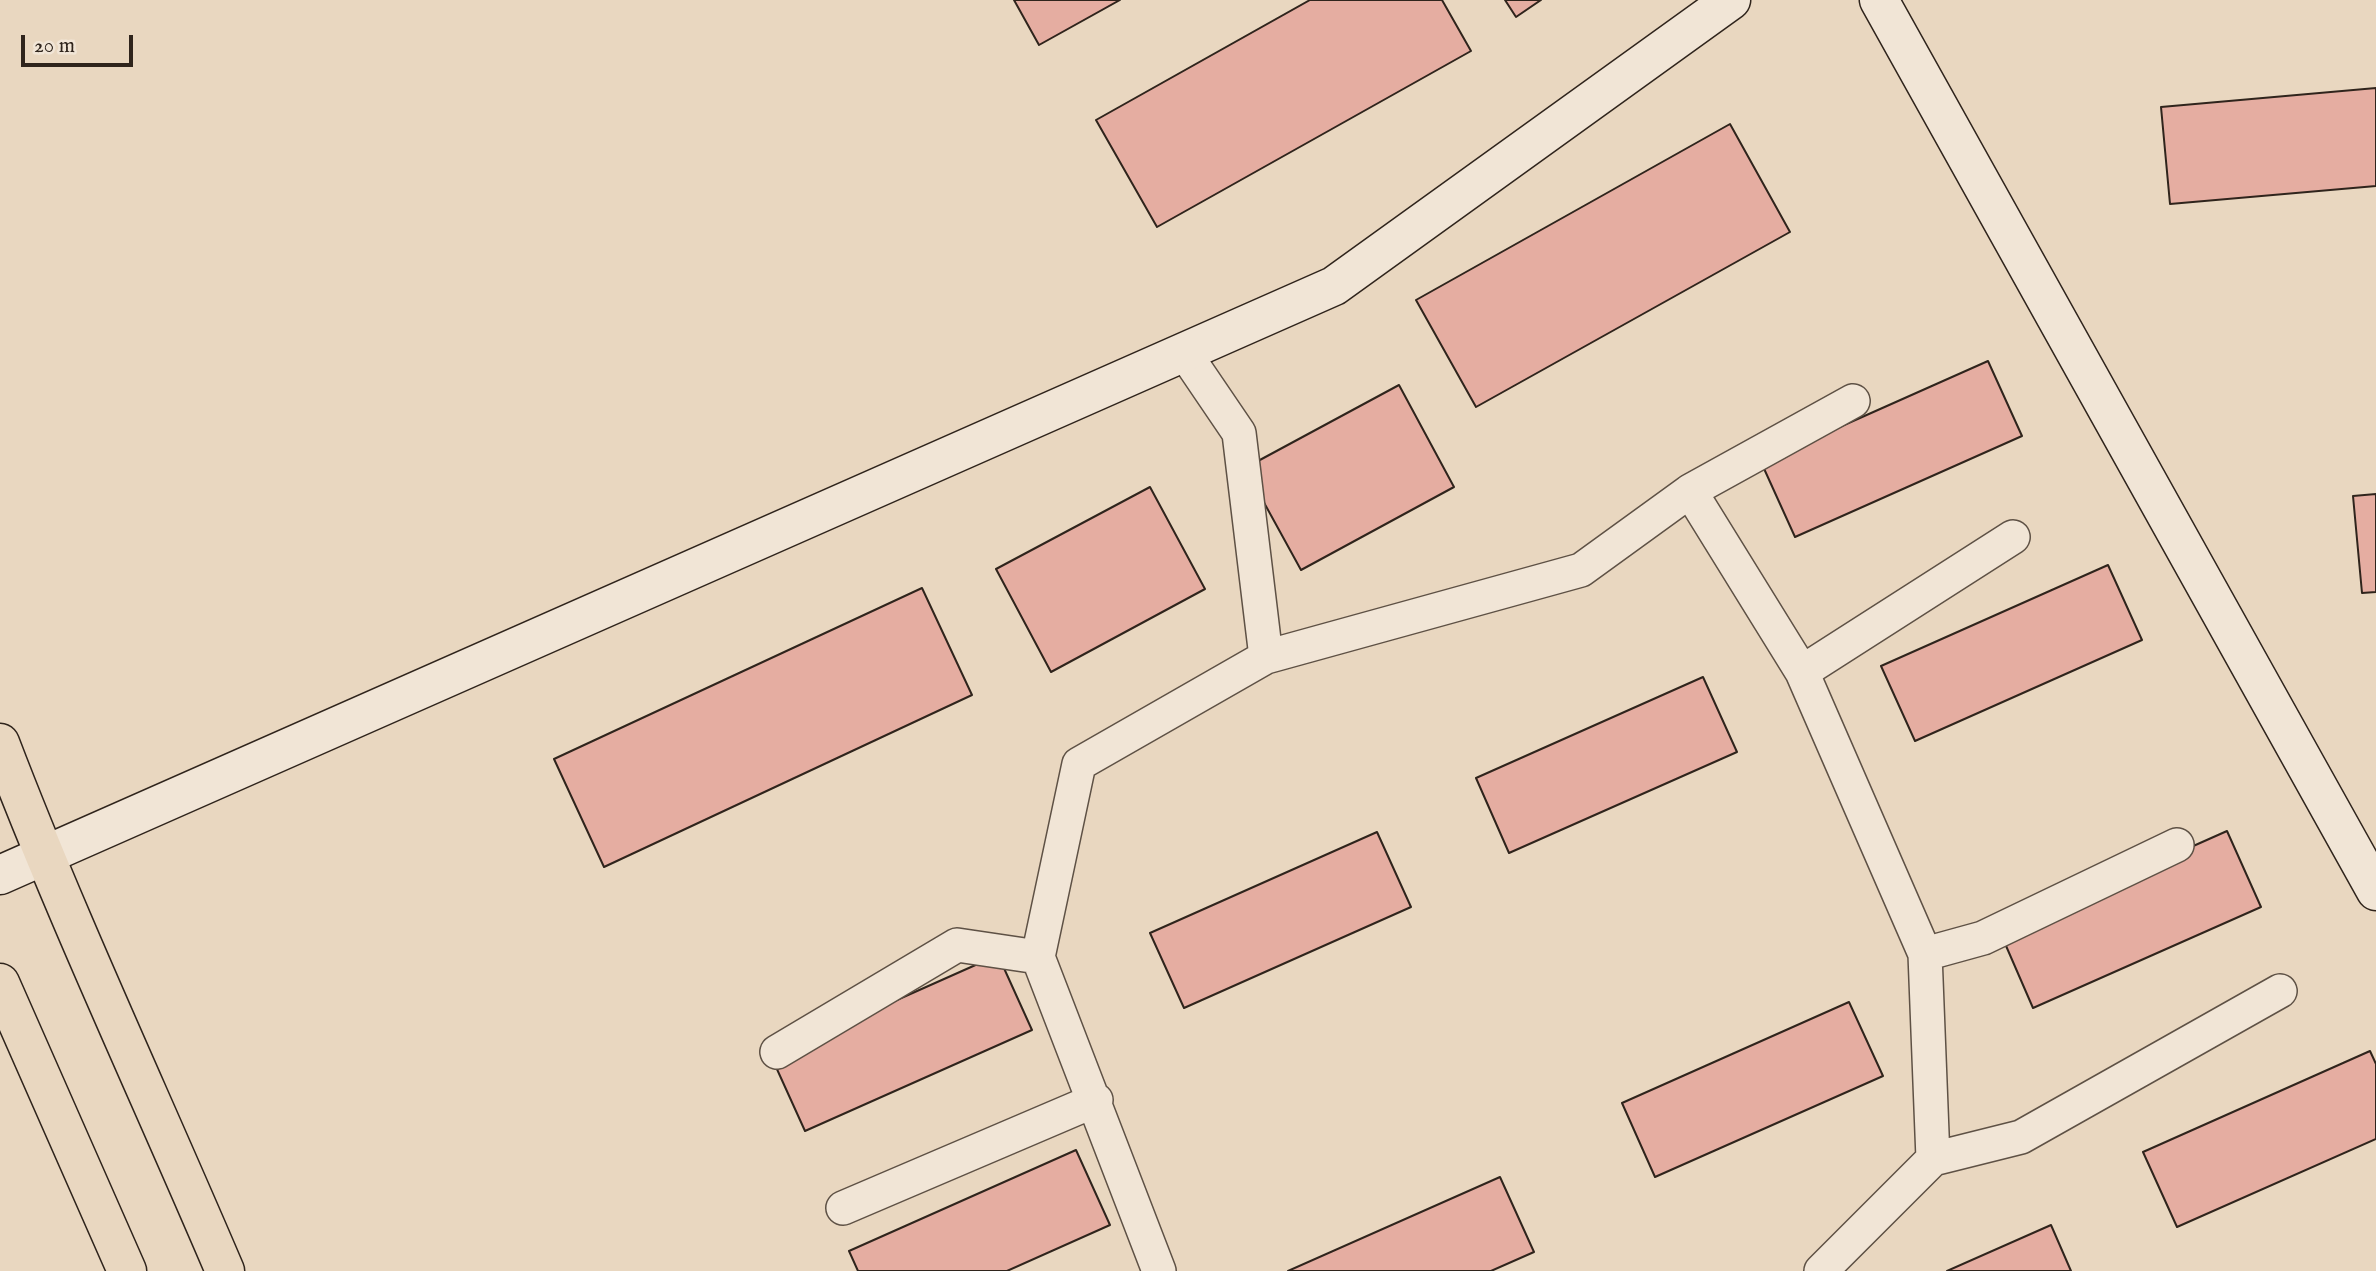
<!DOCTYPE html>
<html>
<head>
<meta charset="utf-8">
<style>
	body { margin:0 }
	#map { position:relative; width:2376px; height:1271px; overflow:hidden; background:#e9d7c0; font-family:"IM FELL English",serif }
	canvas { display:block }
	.scale { position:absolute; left:21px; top:35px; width:112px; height:32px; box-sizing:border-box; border:4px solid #2f241c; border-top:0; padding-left:9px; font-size:21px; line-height:24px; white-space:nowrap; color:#2f241c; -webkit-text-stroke:5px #f1e5d6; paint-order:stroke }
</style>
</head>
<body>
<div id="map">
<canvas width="2376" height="1271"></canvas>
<div class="scale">20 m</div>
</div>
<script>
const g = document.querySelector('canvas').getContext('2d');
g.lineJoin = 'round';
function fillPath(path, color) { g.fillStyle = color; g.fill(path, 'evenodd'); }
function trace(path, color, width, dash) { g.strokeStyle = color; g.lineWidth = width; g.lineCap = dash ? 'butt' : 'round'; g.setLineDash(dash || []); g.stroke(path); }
const building = new Path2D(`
	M1014,0H1120L1039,45Z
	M1310,0H1442L1471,51L1157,227L1096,120Z
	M1505,0H1541L1516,17Z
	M2376,88V186L2170,204L2161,107Z
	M1730,124L1790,232L1476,407L1416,300Z
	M1988,361L2022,436L1795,537L1761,462Z
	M1399,385L1454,487L1301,570L1245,468Z
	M1150,487L1205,589L1051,672L996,569Z
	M2376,494V592L2362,593L2353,496Z
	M2108,565L2142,640L1915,741L1881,666Z
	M922,588L972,695L604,867L554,759Z
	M1703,677L1737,752L1509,853L1476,778Z
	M2227,831L2261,907L2033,1008L2000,932Z
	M1377,832L1411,907L1184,1008L1150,933Z
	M998,955L1032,1030L805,1131L771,1056Z
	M1849,1002L1883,1076L1655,1177L1622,1103Z
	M2370,1051L2376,1064V1139L2177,1227L2143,1152Z
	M1076,1150L1110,1225L1007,1271H858L849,1251Z
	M1500,1177L1534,1252L1491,1271H1288Z
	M2051,1225L2071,1271H1947Z`);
const street = new Path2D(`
	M1184,352L1239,433L1266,657
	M1690,491L1853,401
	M1802,672L2013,537
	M1925,954L1983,938L2177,845
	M777,1052L957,945L1038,957
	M1933,1159L2021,1137L2280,991
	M843,1208L1096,1100
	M1159,1271L1038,957L1079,764L1266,657L1581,570L1690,491L1802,672L1925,954L1933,1159L1821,1271`);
const secondary = new Path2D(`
	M1879,0L2376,891
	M0,875L1334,286L1731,0`);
const primary = new Path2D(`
	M0,743C68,921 150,1095 225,1271
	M0,983L127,1271`);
fillPath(building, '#e5ada1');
trace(building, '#2f241c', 2);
trace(street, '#5e5145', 36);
trace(secondary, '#2f241c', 41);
trace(primary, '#2f241c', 41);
trace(street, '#f1e5d6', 33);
trace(secondary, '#f1e5d6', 38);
trace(primary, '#e9d7c0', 38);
</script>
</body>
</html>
